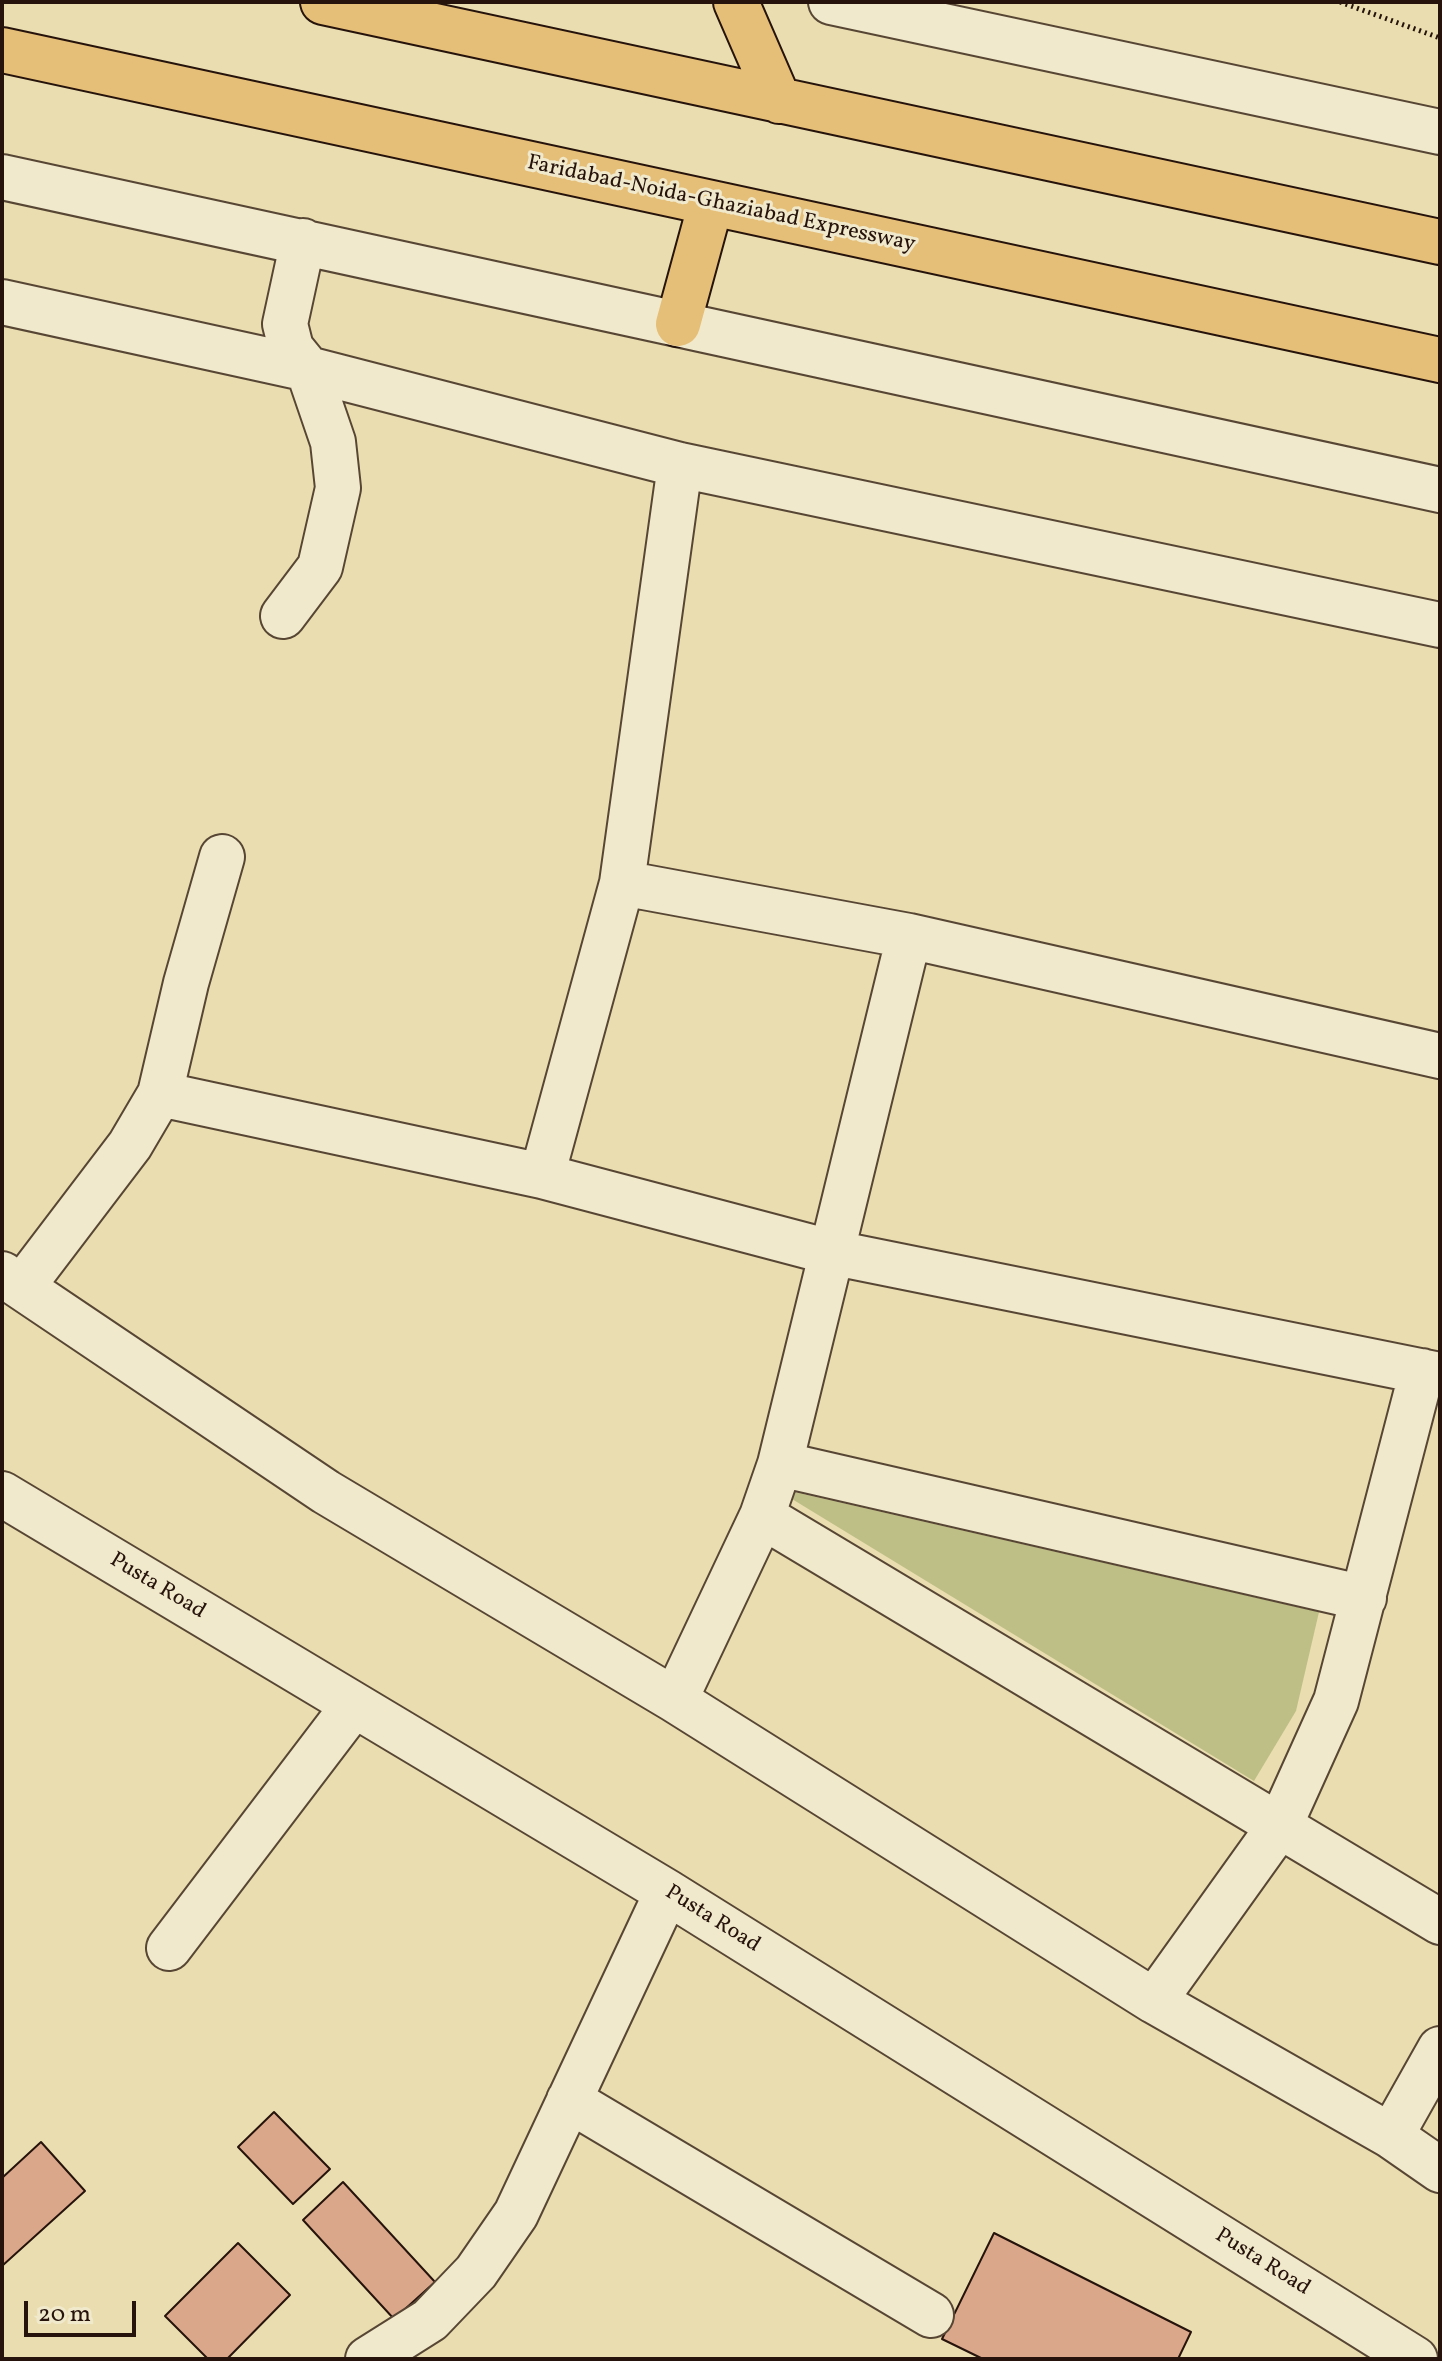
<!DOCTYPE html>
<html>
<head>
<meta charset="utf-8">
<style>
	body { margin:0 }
	#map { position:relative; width:1442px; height:2361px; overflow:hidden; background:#eaddb0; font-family:Vollkorn,serif }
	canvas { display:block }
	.frame { position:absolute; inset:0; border:4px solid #26130b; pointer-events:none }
	.scale { position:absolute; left:24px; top:2301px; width:112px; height:36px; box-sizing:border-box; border:4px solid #26130b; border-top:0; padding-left:10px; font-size:24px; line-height:28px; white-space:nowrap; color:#26130b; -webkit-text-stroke:6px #f1e9cc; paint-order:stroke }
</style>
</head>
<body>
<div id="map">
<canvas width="1442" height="2361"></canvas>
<div class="frame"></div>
<div class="scale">20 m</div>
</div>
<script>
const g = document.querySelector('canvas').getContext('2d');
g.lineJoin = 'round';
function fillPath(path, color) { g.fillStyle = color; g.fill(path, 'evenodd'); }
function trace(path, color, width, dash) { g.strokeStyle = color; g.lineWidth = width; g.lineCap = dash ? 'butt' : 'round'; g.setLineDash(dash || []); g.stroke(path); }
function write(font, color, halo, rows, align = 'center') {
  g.font = font + ' Vollkorn,serif'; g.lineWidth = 6; g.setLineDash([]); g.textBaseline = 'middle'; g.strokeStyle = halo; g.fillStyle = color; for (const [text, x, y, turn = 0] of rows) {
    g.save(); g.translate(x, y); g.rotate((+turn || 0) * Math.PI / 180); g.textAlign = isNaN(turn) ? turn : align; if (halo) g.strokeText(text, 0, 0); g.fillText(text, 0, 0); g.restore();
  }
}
const green = new Path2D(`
	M794,1492L1319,1612L1296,1711L1254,1781L792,1499Z`);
const building = new Path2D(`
	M274,2112L330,2169L293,2204L238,2147Z
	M41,2142L85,2191L2,2266V2178Z
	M343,2182L435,2282L394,2319L303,2220Z
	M994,2233L1191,2332L1178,2359H983L942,2339Z
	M238,2243L290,2295L227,2359H208L165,2316Z`);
const path = new Path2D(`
	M1340,2L1440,38`);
const minor = new Path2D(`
	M831,2L1440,132
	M2,177L1440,490
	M2,302L308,369L680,465L1440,625
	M283,616L320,567L338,488L333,442L308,369L291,348L285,324L303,241
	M622,883L909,936L1440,1056
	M160,1094L542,1176L830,1252L1440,1375
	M542,1176L622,883L680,465
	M2,1274L326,1492L675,1700L1154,2001L1391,2136L1440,2170
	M22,1287L130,1145L160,1094L186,983L222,857
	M780,1464L1364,1598
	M2,1494L667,1892L1415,2359
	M762,1516L1440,1922
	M675,1700L762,1516L780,1464L909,936
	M169,1948L354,1705
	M1154,2001L1280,1825L1336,1701L1422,1371
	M569,2100L931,2315
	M1391,2136L1440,2049
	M368,2359L430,2320L476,2272L516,2214L667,1892`);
const major = new Path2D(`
	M323,2L1440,242
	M736,2L779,101
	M2,50L1440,360
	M678,324L711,203`);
const streetNames = [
	["Faridabad-Noida-Ghaziabad Expressway",721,205,12],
	["Pusta Road",157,1587,31],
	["Pusta Road",712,1920,32],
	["Pusta Road",1262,2263,32]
];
fillPath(green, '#bebf86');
fillPath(building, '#daa78a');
trace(building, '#26130b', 2);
trace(minor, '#574634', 48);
trace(major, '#26130b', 48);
trace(path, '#26130b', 5, [2, 4]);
trace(minor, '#f1e9cc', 44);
trace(major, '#e5be78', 44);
write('22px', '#26130b', '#f1e9cc', streetNames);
</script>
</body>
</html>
